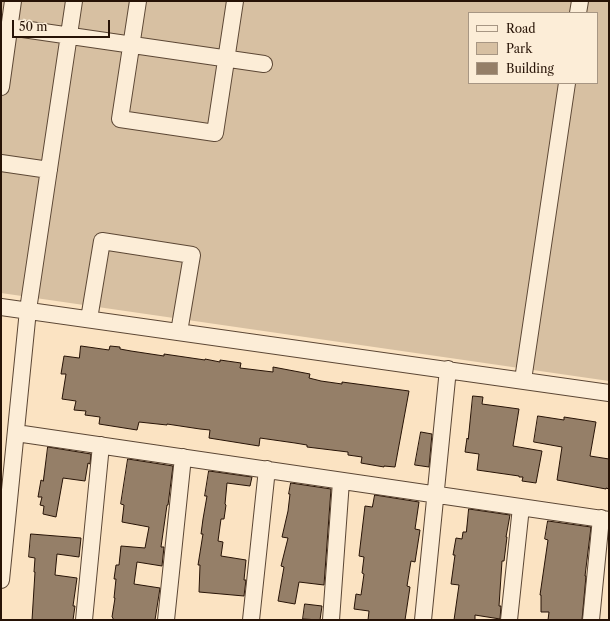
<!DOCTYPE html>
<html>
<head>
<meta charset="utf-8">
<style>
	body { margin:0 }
	#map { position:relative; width:610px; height:621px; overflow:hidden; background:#fbe3c2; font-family:"Libre Caslon Text",serif }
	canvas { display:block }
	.frame { position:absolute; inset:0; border:2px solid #271306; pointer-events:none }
	.legend { position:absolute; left:468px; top:12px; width:130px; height:72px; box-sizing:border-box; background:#fcedd7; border:1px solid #a79683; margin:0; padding:5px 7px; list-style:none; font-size:12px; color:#271306 }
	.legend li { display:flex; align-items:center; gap:8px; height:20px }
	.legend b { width:20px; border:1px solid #a79683 }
	.scale { position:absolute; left:12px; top:20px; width:98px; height:18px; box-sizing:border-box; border:2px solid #271306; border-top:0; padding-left:5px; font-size:12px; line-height:14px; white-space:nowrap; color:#271306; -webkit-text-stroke:3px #fcedd7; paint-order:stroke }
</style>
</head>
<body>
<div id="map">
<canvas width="610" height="621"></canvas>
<div class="frame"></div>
<ul class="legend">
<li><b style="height:5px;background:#fcedd7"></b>Road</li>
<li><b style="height:11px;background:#d7c0a2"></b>Park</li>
<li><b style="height:11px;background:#957f68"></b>Building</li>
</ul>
<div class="scale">50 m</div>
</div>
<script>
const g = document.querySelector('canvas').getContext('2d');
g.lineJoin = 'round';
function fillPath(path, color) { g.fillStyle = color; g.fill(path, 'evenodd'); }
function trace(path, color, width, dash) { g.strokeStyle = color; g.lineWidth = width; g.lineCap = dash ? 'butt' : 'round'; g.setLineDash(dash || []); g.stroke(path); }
const green = new Path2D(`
	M1,1H609V381L1,293ZM469,13H597V83H469Z`);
const building = new Path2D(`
	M81,346L109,350L110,346L120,347V349L131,351L164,356V354L205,360V359L220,362V360L241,363L240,368L273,372V367L310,374L309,378L321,381L342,384V382L409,391L395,467L384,466V467L361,463L362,457L348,455V452L307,447V445L295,443L260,438L259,446L209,438L210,430L200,429L167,424V425L139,422L137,430L99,424L100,417L85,415L86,411L74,410L76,401L62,399L66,374H61L64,356L79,358Z
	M473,396L483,397L482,404L519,409L513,446L542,451L536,483L522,481L523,477H519V476L477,470L479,454L465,452L467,438L468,439Z
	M538,416L564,420V417L596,422L590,456L609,459V489L606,488V489L557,480L562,447L534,442Z
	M421,432L432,434L429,467L415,465Z
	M48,447L91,454L90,464L88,463L85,481L63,478L56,517L43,514L44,506L40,505L42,497H38L41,480L43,481Z
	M128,459L173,466L168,505H167L161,547H164L162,566L137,562L134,584L160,588L155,620H113V618L112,617L115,598H114L116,579H114L116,565H119L121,546L145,548L149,527L122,522L124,505L121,504Z
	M209,471L252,477L250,486L227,483L225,504L226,505L224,519H221L218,541L223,542L221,556L246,560L244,580H246L244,596L199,592L200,565H198L203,534H201L203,519L207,496H205Z
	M291,483L331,489L324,585L299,582L295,604L278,601L284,567L281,566L288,538L282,537L288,511L290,494H289Z
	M375,495L419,502L415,529L420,530L415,562L411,561L407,586L410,587L405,620H368L369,611L354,609L356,594L361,595L364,574L362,573L364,557L359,556L365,506L372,507Z
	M469,509L510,515L506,537H507L504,561H502L499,606H501L500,619L475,615V620H454L459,585L451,584L455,555H453L456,538L462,539L463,532H466Z
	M548,521L591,527L585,576H586L582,620H548L549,612H541V595H540L548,540L545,539Z
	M31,534L81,538L79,557L57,554L55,575L77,578L73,606H75L73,620H32L35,572H34L35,558L29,557Z
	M305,604L322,606L320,620L303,619Z`);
const street = new Path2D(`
	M138,1L120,119L215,133L235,1
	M578,13L580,1
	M9,27L264,64
	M1,87L13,1
	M1,163L49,170
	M1,307L609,393
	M89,319L102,241L192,255L179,332
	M523,380L567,83
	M16,433L609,520
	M1,580L28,310L74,1
	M84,620L101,445
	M166,620L183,457
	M251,620L267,469
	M331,620L341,481
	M423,620L448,369
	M509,620L521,507
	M591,620L601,518`);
fillPath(green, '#d7c0a2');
fillPath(building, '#957f68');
trace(building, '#271306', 1);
trace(street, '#5c4735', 18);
trace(street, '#fcedd7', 16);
</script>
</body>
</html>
